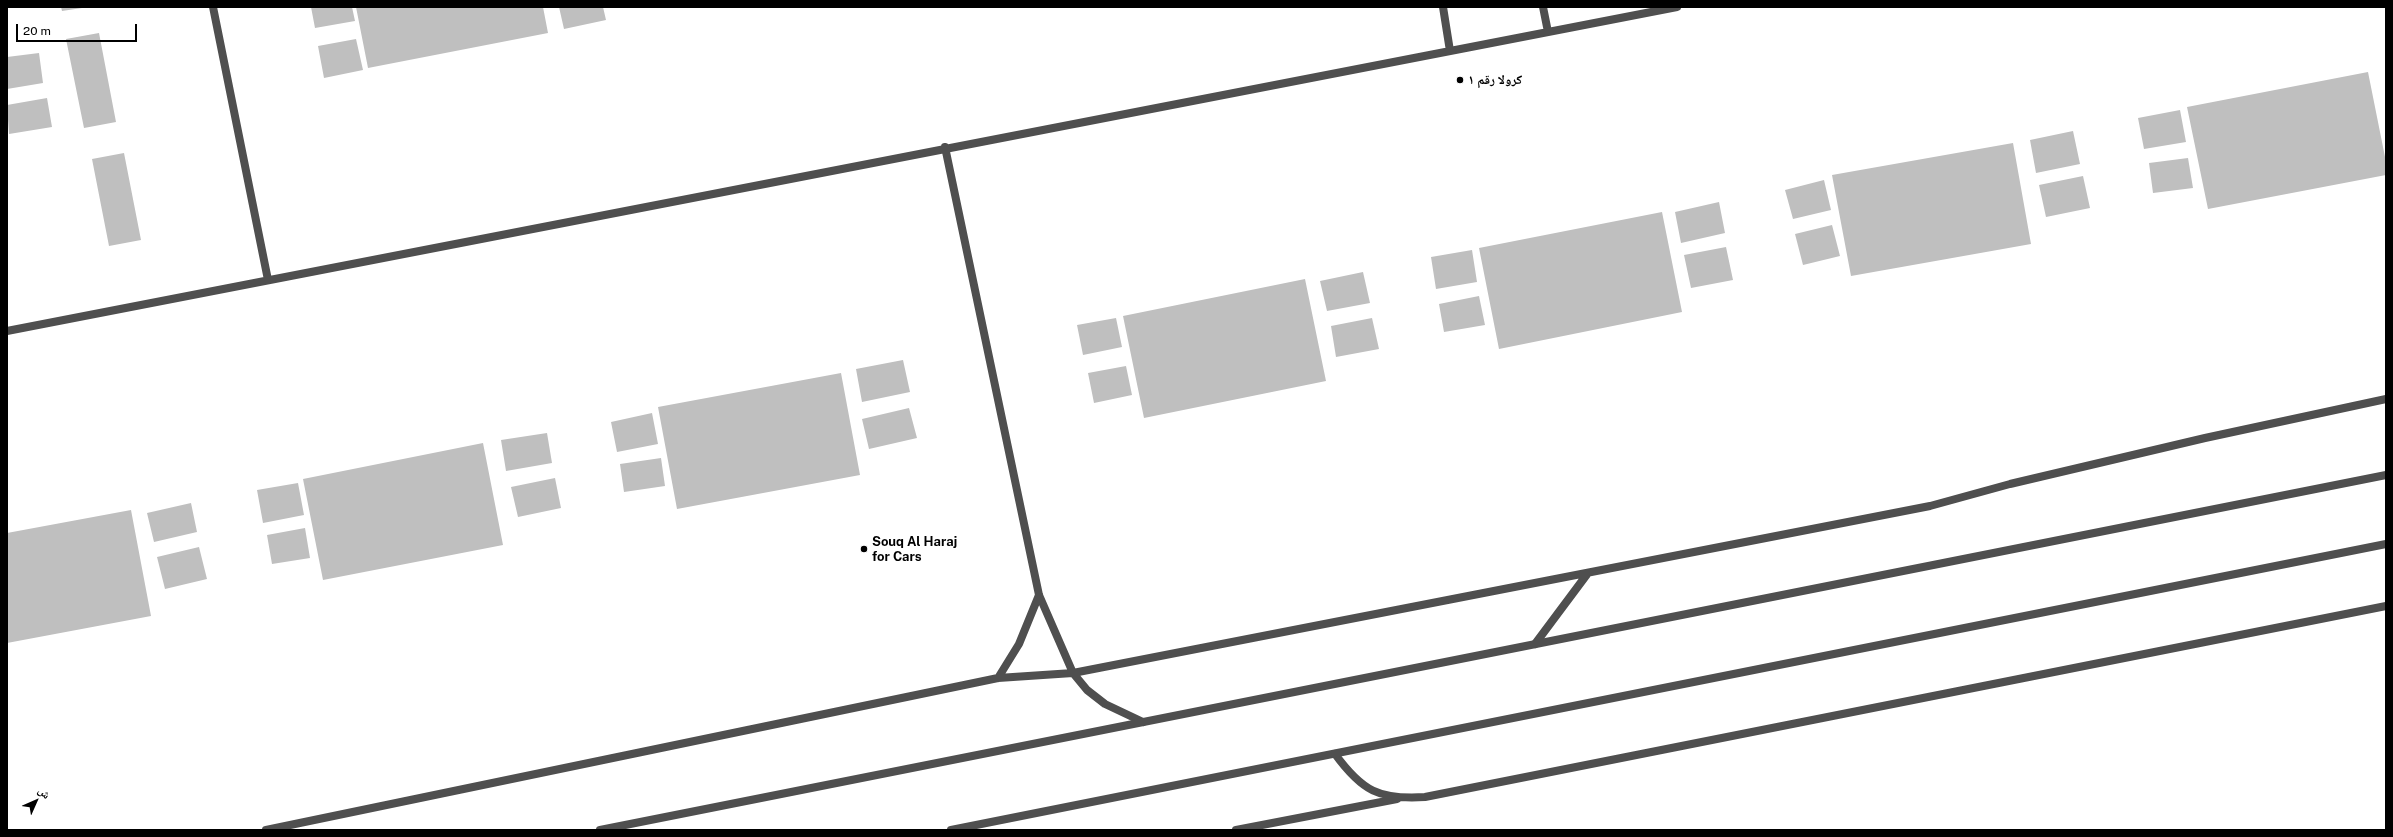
<!DOCTYPE html>
<html>
<head>
<meta charset="utf-8">
<style>
	body { margin:0 }
	#map { position:relative; width:2393px; height:837px; overflow:hidden; background:#fff; font-family:"Public Sans","Noto Naskh Arabic",sans-serif }
	canvas { display:block }
	.frame { position:absolute; inset:0; border:8px solid #000; pointer-events:none }
	.north { position:absolute; left:16px; top:781px; width:40px; height:40px; -webkit-text-stroke:3px #fff; paint-order:stroke; rotate:45deg; font-size:11px; font-weight:700; line-height:16px; text-align:center; color:#000 }
	.north::after { content:''; display:block; margin:auto; width:14px; height:18px; background:#000; clip-path:polygon(50% 0,100% 100%,50% 72%,0 100%) }
	.scale { position:absolute; left:16px; top:24px; width:121px; height:18px; box-sizing:border-box; border:2px solid #000; border-top:0; padding-left:5px; font-size:12px; line-height:14px; white-space:nowrap; color:#000; -webkit-text-stroke:3px #fff; paint-order:stroke }
</style>
</head>
<body>
<div id="map">
<canvas width="2393" height="837"></canvas>
<div class="frame"></div>
<div class="north">ش</div>
<div class="scale">20 m</div>
</div>
<script>
const g = document.querySelector('canvas').getContext('2d');
g.lineJoin = 'round';
function fillPath(path, color) { g.fillStyle = color; g.fill(path, 'evenodd'); }
function trace(path, color, width, dash) { g.strokeStyle = color; g.lineWidth = width; g.lineCap = dash ? 'butt' : 'round'; g.setLineDash(dash || []); g.stroke(path); }
function write(font, color, halo, rows, align = 'center') {
  g.font = font + ' "Public Sans","Noto Naskh Arabic",sans-serif'; g.lineWidth = 3; g.setLineDash([]); g.textBaseline = 'middle'; g.strokeStyle = halo; g.fillStyle = color; for (const [text, x, y, turn = 0] of rows) {
    g.save(); g.translate(x, y); g.rotate((+turn || 0) * Math.PI / 180); g.textAlign = isNaN(turn) ? turn : align; if (halo) g.strokeText(text, 0, 0); g.fillText(text, 0, 0); g.restore();
  }
}
const building = new Path2D(`
	M61,7H82V8L62,11Z
	M311,7H352L355,21L315,28Z
	M356,7H543L548,33L368,68Z
	M559,7H603L606,20L564,29Z
	M99,33L116,122L84,128L66,39Z
	M356,39L363,70L324,78L318,46Z
	M39,53L43,83L7,89V57Z
	M2368,72L2386,162V175L2208,209L2187,107Z
	M47,98L52,127L9,134L7,105Z
	M2180,110L2186,142L2144,149L2138,118Z
	M2073,131L2080,164L2036,173L2030,140Z
	M2013,143L2031,244L1851,276L1832,175Z
	M124,153L141,240L109,246L92,159Z
	M2188,158L2193,188L2153,193L2149,163Z
	M2083,176L2090,208L2046,217L2039,185Z
	M1824,180L1831,210L1793,219L1785,190Z
	M1719,202L1725,233L1681,243L1675,212Z
	M1662,212L1682,312L1499,349L1479,248Z
	M1832,225L1840,256L1803,265L1795,234Z
	M1726,247L1733,280L1691,288L1684,255Z
	M1472,250L1477,282L1436,289L1431,257Z
	M1363,272L1370,303L1327,311L1320,281Z
	M1305,279L1326,381L1144,418L1123,316Z
	M1479,296L1485,325L1444,332L1439,304Z
	M1116,318L1122,347L1083,355L1077,325Z
	M1372,318L1379,349L1336,357L1331,326Z
	M903,360L910,392L862,402L856,369Z
	M1126,366L1132,395L1094,403L1088,373Z
	M841,373L860,475L677,509L658,407Z
	M909,408L917,438L869,449L862,419Z
	M652,413L658,444L617,452L611,422Z
	M547,433L552,463L506,471L501,440Z
	M483,443L503,545L323,580L303,479Z
	M661,458L665,486L624,492L620,464Z
	M555,478L561,508L518,517L511,487Z
	M298,483L304,515L263,523L257,490Z
	M191,503L197,532L154,542L147,513Z
	M131,510L151,616L7,643V533Z
	M305,528L310,558L272,564L267,535Z
	M199,547L207,579L165,589L157,557Z`);
const service = new Path2D(`
	M213,7L268,280
	M1443,7L1450,51
	M1543,7L1548,32
	M945,147L1039,595L1073,673L1087,690L1105,704L1143,722
	M7,331L1677,7
	M1535,644L1588,573
	M998,678L1019,644L1039,595
	M1335,754C1362,791 1379,800 1425,797L2386,606
	M266,830L998,678L1073,673L1930,506L2010,484L2205,438L2386,399
	M1236,830L1397,799`);
const minor = new Path2D(`
	M600,830L2386,475
	M951,830L2386,544`);
const markers = [
	[1460,80,4,"#000"],
	[864,549,4,"#000"]
];
const poiNames = [
	["كرولا رقم ١",1468,80],
	["Souq Al Haraj",872,542],
	["for Cars",872,557]
];
fillPath(building, '#bfbfbf');
trace(service, '#4f4f4f', 8);
trace(minor, '#4f4f4f', 8);
for (const [x, y, r, color] of markers) { const dot = new Path2D(); dot.arc(x, y, r, 0, 2 * Math.PI); g.fillStyle = color; g.fill(dot); trace(dot, '#fff', 1.5); }
write('bold 13px', '#000', '#fff', poiNames, 'left');
</script>
</body>
</html>
